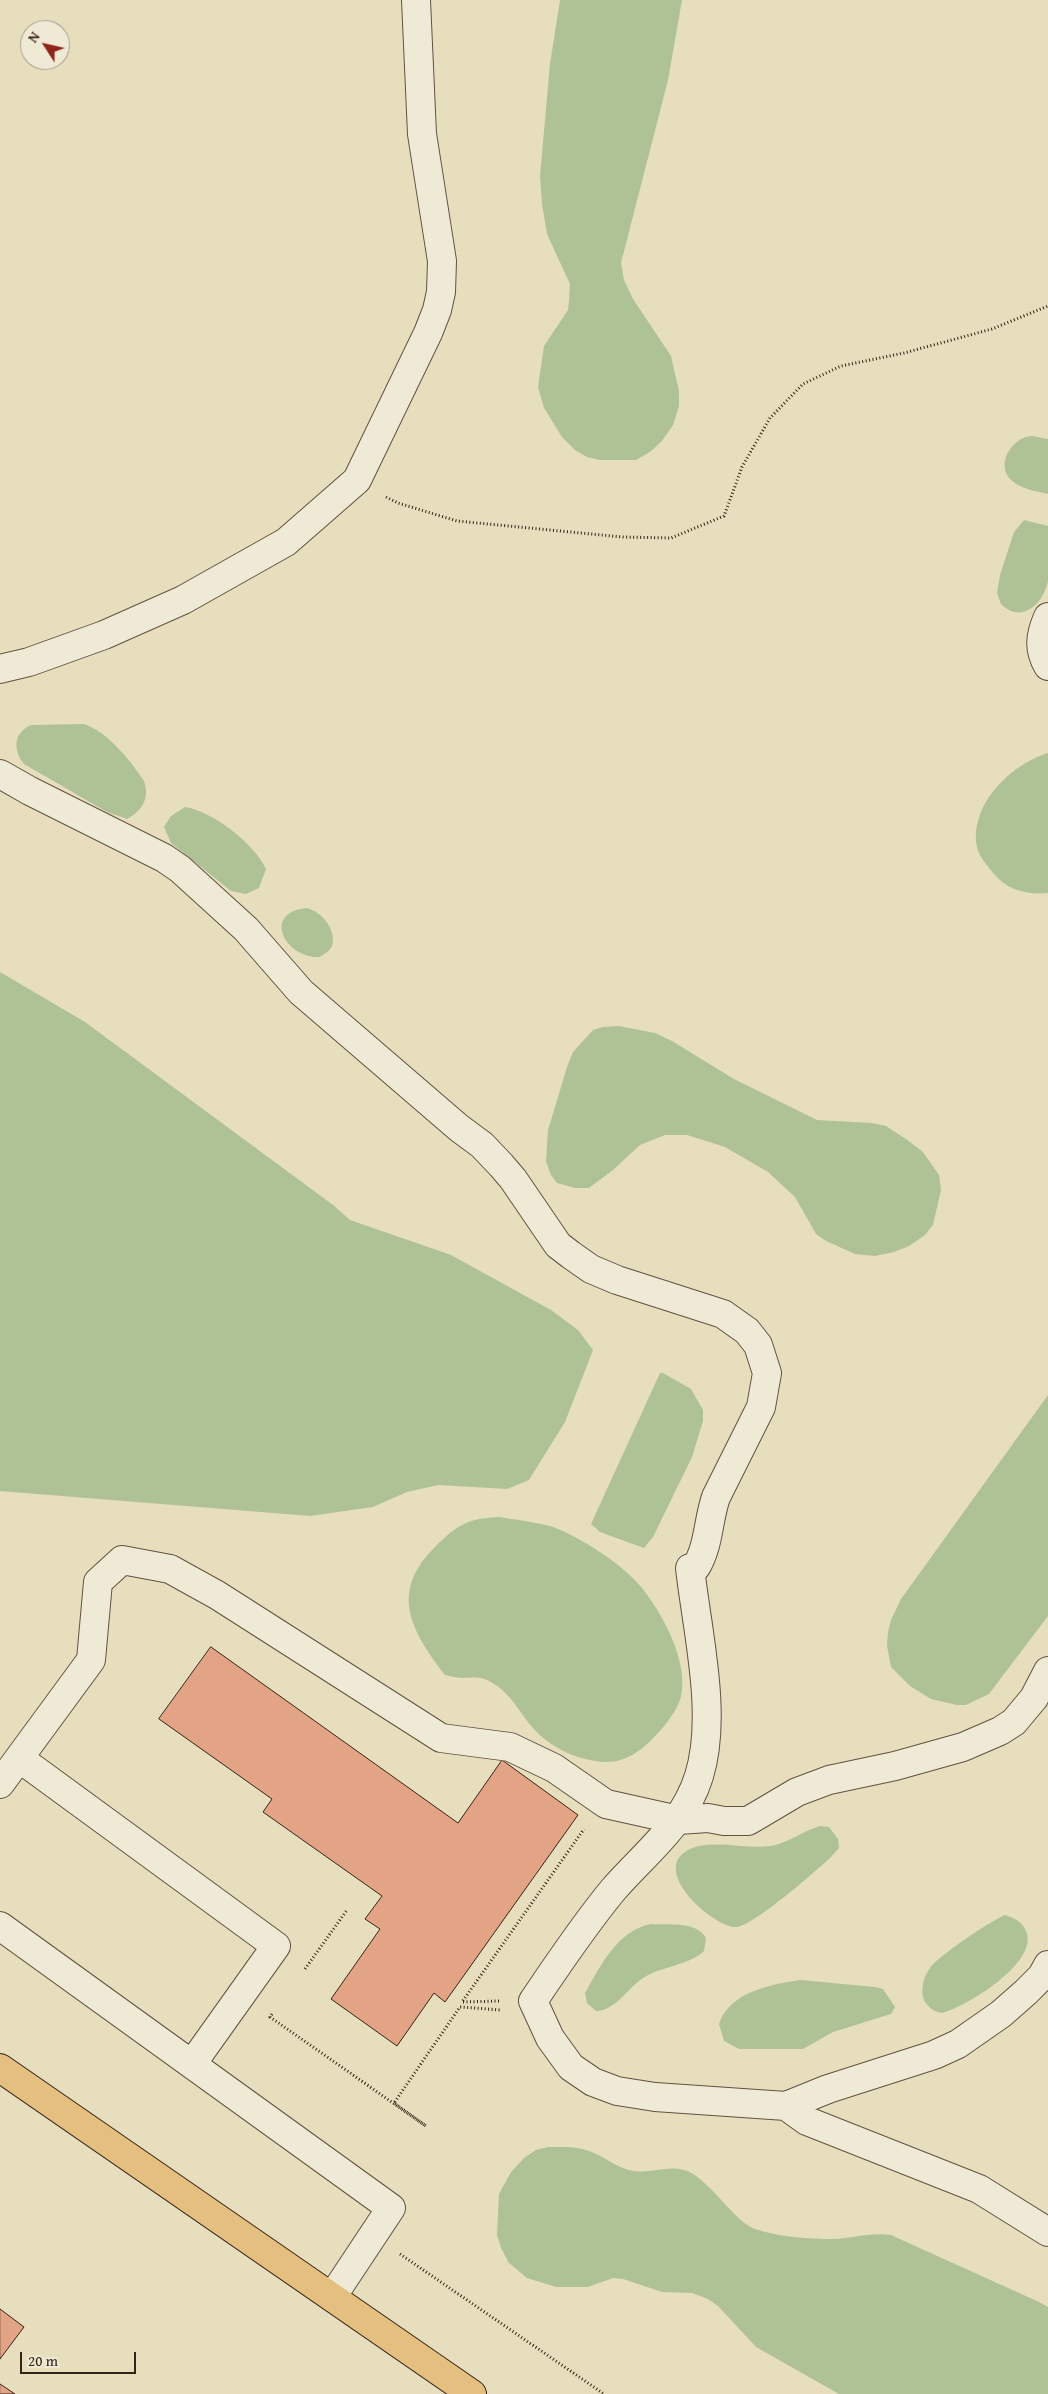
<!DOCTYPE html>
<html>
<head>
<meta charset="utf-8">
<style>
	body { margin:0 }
	#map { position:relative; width:1048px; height:2394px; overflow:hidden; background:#e7debe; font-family:"Gentium Book Plus",serif }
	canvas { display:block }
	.north { position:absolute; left:20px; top:20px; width:50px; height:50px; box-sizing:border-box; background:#efead5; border:1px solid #a59a89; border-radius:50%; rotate:305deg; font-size:14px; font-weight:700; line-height:20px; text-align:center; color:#362316 }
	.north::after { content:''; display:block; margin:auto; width:18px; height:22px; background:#8f2418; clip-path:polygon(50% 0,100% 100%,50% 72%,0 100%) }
	.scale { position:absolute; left:20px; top:2352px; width:116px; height:22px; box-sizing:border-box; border:2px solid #362316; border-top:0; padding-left:6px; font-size:15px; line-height:18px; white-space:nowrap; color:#362316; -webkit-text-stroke:4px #efead5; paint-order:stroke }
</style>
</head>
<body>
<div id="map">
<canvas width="1048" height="2394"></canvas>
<div class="north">N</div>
<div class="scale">20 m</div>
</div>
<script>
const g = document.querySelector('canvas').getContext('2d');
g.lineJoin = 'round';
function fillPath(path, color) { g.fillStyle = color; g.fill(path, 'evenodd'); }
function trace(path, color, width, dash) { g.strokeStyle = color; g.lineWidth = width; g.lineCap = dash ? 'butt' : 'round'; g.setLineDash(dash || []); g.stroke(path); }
const green = new Path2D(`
	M560,0H682L668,80L621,263L624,280L633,299L671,356L679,391V406L673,425L662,441L650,452L636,460H600L587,457L575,450L562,437L544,408L538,387L544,346L568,310L569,301L570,284L547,234L542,204L540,176L550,64Z
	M1032,436L1048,439V494C1036,491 1020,489 1011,480C995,464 1012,437 1032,436Z
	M1024,520L1048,526C1048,543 1048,564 1048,581C1043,605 1021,624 1001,604L997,593L1000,575L1014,532Z
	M84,724C108,732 130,760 144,781C150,798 142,811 127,819L107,812L24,764C13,750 13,733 31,725Z
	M1048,753V893C1026,895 1007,890 993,873C987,865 979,857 977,847C969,804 1012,764 1048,753Z
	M185,807C212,811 254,843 266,869L259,888L246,894L231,891L171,843L164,827L171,816Z
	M307,908C322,912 337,930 332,946C330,951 324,954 320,957C285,959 261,912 307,908Z
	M0,972L85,1022L333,1205L350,1220L451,1255L551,1310L578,1330L593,1350L565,1422L529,1480L507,1489L438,1485L407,1492L373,1507L310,1516L0,1491Z
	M619,1026L655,1033L672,1041L734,1079L817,1120L872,1123L886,1126L906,1139L923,1152L939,1175L941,1190L933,1225L925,1235L909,1246L894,1252L875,1256L855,1254L826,1241L816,1234L795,1197L768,1172L725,1147L687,1135H665L640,1145L613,1170L589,1188H575L557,1183L551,1175L546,1161L548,1130L567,1067L573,1052L593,1030L603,1027Z
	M660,1373H663L691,1389L703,1410V1421L692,1457L653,1537L644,1548L600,1532L591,1524Z
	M1048,1395V1616L989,1694L966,1705H957L931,1699L910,1686L891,1667L887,1646L888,1632L891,1620L901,1599Z
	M500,1517C520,1521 544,1522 563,1531C590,1544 623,1565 642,1588C663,1614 691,1666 680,1700C676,1711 666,1725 657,1734C643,1749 628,1762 606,1762C579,1761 550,1748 532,1727C518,1710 510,1692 489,1681C480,1676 473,1678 463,1678C457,1678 451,1676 445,1675C410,1629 389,1592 436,1546C458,1524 469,1518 500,1517Z
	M820,1826L829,1827L838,1839L839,1848L831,1857C815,1872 754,1925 737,1927C716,1929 652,1874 685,1852C707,1837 744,1850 771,1846C788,1843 803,1831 820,1826Z
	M1005,1915C1015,1918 1022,1922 1026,1931C1040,1962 966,2007 942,2013C933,2012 925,2005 923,1997C921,1987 924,1976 930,1968C938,1956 992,1920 1005,1915Z
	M651,1924C668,1925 697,1921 706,1938L704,1951C688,1966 661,1966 643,1978C628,1988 615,2011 596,2011L587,2003L585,1993C601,1965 617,1931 651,1924Z
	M801,1980L875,1987L883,1989L895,2007L891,2014L833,2032L803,2049H739L724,2041L719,2024C729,1992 772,1984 801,1980Z
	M548,2147C562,2147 576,2146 589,2151C605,2156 617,2169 634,2171C654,2174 674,2162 693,2174C714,2187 737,2223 755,2229C780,2237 808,2239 834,2239C853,2238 871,2232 891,2235L1039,2302L1048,2307V2394H839L756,2347L718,2306L708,2299L692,2293L662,2292L623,2279L613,2278L588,2287H556L527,2278L509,2263L501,2248L497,2235L499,2194L511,2172L524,2158L536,2150Z`);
const building = new Path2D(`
	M211,1647L458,1823L502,1760L578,1815L445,2002L434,1993L397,2046L331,1999L380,1929L365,1919L382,1896L263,1812L272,1799L159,1719Z
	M0,2309L24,2327L0,2359Z
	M0,2384L15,2394H0Z`);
const path = new Path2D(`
	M386,497L398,503L457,521L622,537L671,538L724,516L742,467L770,418L803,384L841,366L904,353L992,329L1048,306
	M305,1969L347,1910
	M499,2001L462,2002L584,1829
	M272,2014L270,2017L426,2126L394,2103L460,2007L501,2010
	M400,2254L604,2394`);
const minor = new Path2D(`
	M1048,617C1040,635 1038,649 1048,666
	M0,669L29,662L104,635L183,600L286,542L357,480L428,333L437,310L441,292L442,261L422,134L416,0
	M0,774L30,791L164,858L180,869L246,929L301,992L459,1128L482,1145L501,1165L513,1179L558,1245L571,1255L591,1269L617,1280L723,1314L747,1331L758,1345L767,1373L761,1407L716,1497C708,1520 709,1546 696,1567L690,1568C697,1631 718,1715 699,1776C684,1825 645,1853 613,1890C584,1925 558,1964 533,2001L550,2038L571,2067L593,2082L617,2091L655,2097L786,2106L828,2089L934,2055L958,2044L1001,2014L1026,1992L1042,1976L1048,1965
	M19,1758L276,1946L192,2064
	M0,1784L91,1660L98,1582L122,1560L170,1569L217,1595L441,1738L510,1747L554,1768L606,1804L678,1820L708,1818L724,1821H748L797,1792L829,1780L895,1766L963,1747L1000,1731L1014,1722L1034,1698L1048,1671
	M0,1926L391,2208L332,2297
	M786,2106L807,2121L979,2189L1048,2232`);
const major = new Path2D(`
	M0,2068L472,2394`);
fillPath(green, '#afc296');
fillPath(building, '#e3a485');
trace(building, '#362316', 1);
trace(minor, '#625240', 30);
trace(major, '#362316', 30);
trace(path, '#362316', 3, [1, 2.5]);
trace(minor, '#efead5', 28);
trace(major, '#e4bf7f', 28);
</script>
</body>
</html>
